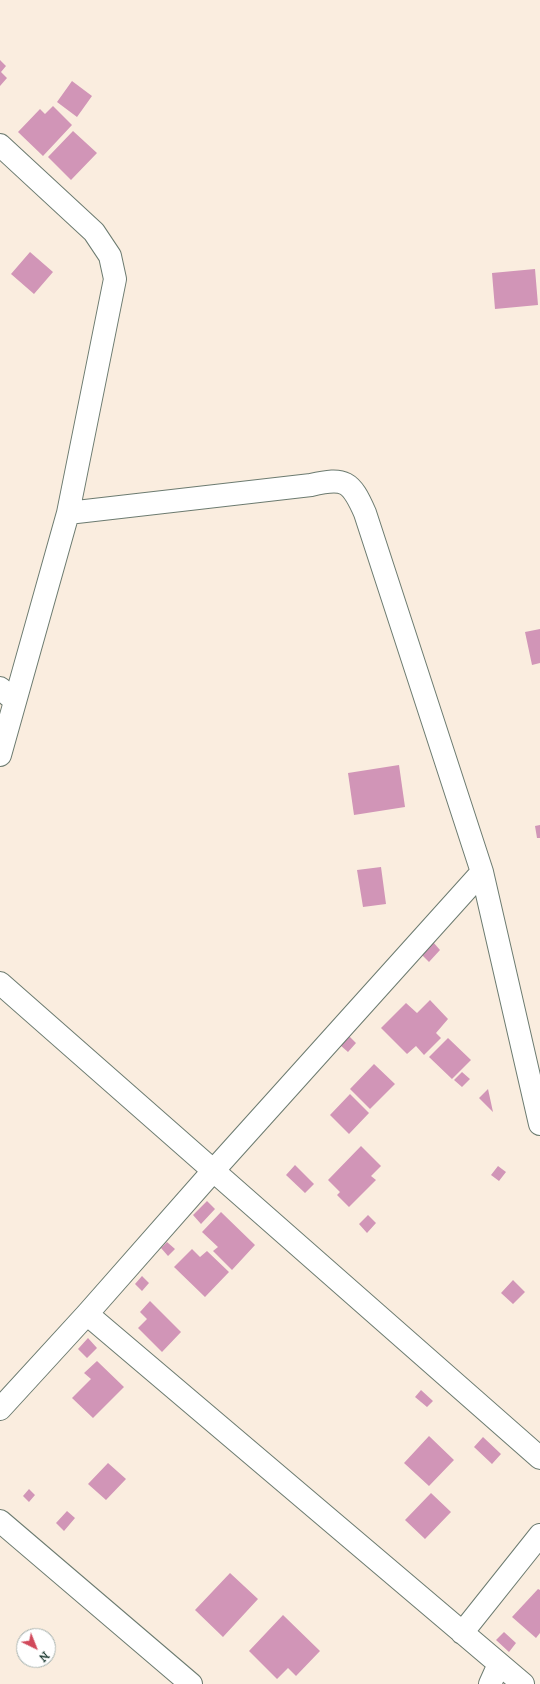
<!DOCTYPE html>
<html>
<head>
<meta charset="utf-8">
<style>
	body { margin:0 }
	#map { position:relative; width:540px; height:1684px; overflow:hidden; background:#faeddf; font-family:"IM FELL DW Pica",serif }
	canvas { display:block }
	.north { position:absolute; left:16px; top:1628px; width:40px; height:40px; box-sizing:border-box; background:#fff; border:1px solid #a5b1ae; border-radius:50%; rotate:137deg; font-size:11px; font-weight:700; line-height:16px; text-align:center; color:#1f3d34 }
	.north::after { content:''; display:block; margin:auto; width:14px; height:18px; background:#d1495b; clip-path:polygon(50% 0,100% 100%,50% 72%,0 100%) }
</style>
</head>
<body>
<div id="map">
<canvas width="540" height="1684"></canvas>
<div class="north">N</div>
</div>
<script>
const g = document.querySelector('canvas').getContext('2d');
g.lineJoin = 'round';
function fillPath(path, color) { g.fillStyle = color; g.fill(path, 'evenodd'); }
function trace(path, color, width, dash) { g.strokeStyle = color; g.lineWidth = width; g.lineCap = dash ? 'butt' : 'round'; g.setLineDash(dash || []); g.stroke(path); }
const building = new Path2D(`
	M0,60L6,66L1,72L7,78L0,86Z
	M72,81L92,96L77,117L57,102Z
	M53,106L72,125L43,156L18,132L40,109L45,114Z
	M73,131L97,153L71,180L48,157Z
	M30,252L53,272L34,294L11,274Z
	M535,269L538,305L495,309L492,273Z
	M540,629V663L532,665L525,632Z
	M399,765L405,807L354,815L348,773Z
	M540,825V838H537L535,826Z
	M381,867L386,904L363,907L357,870Z
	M433,942L440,950L429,962L421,954Z
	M430,1000L448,1019L436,1033L441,1038L424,1055L416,1046L407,1054L381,1028L406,1003L417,1013Z
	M349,1036L356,1043L348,1052L340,1045Z
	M448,1038L471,1060L452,1079L429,1057Z
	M374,1064L395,1084L370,1109L350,1089Z
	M462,1072L470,1079L462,1087L454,1080Z
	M488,1089L493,1112L479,1098Z
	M350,1094L369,1113L349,1134L330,1115Z
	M361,1146L381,1166L371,1176L376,1180L349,1207L337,1195L340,1192L328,1180Z
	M295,1165L314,1184L305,1193L286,1175Z
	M498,1166L506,1172L499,1181L491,1175Z
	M207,1201L215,1209L201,1224L193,1215Z
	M221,1212L255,1245L232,1270L213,1251L218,1247L202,1232Z
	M368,1215L376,1223L367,1233L359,1224Z
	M167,1242L175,1249L168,1256L161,1248Z
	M192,1249L200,1257L207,1251L229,1272L205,1297L174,1267Z
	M142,1276L149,1283L142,1291L135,1284Z
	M513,1280L525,1292L513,1304L501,1293Z
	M150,1301L181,1332L162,1352L138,1328L147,1319L140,1312Z
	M88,1338L97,1348L87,1358L78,1349Z
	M97,1361L124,1387L93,1418L72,1398L91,1379L84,1373Z
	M421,1390L433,1401L427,1407L415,1397Z
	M429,1436L454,1460L429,1486L404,1463Z
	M483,1437L501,1454L492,1464L474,1447Z
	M108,1463L126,1479L106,1500L88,1484Z
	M29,1489L35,1495L29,1502L23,1496Z
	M431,1493L451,1512L425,1539L405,1520Z
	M67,1511L75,1518L64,1531L56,1523Z
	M230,1573L258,1599L223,1637L195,1610Z
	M538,1589L540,1590V1633L536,1638L512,1617Z
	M283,1615L320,1651L296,1676L288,1668L277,1679L249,1651Z
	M504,1632L516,1643L509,1652L496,1640Z`);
const minor = new Path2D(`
	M0,145L94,232L110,256L115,279L68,513L0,755
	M68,513L311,485C345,477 351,481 365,513L482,872L540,1124
	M0,688L15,701
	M0,983L540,1458
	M87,1314L523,1684
	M0,1409L87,1314L213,1171L482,872
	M0,1521L191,1684
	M462,1633L540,1535
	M490,1684L499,1664`);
fillPath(building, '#d195b7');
trace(minor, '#6c7b70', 24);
trace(minor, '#fff', 22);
</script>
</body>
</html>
